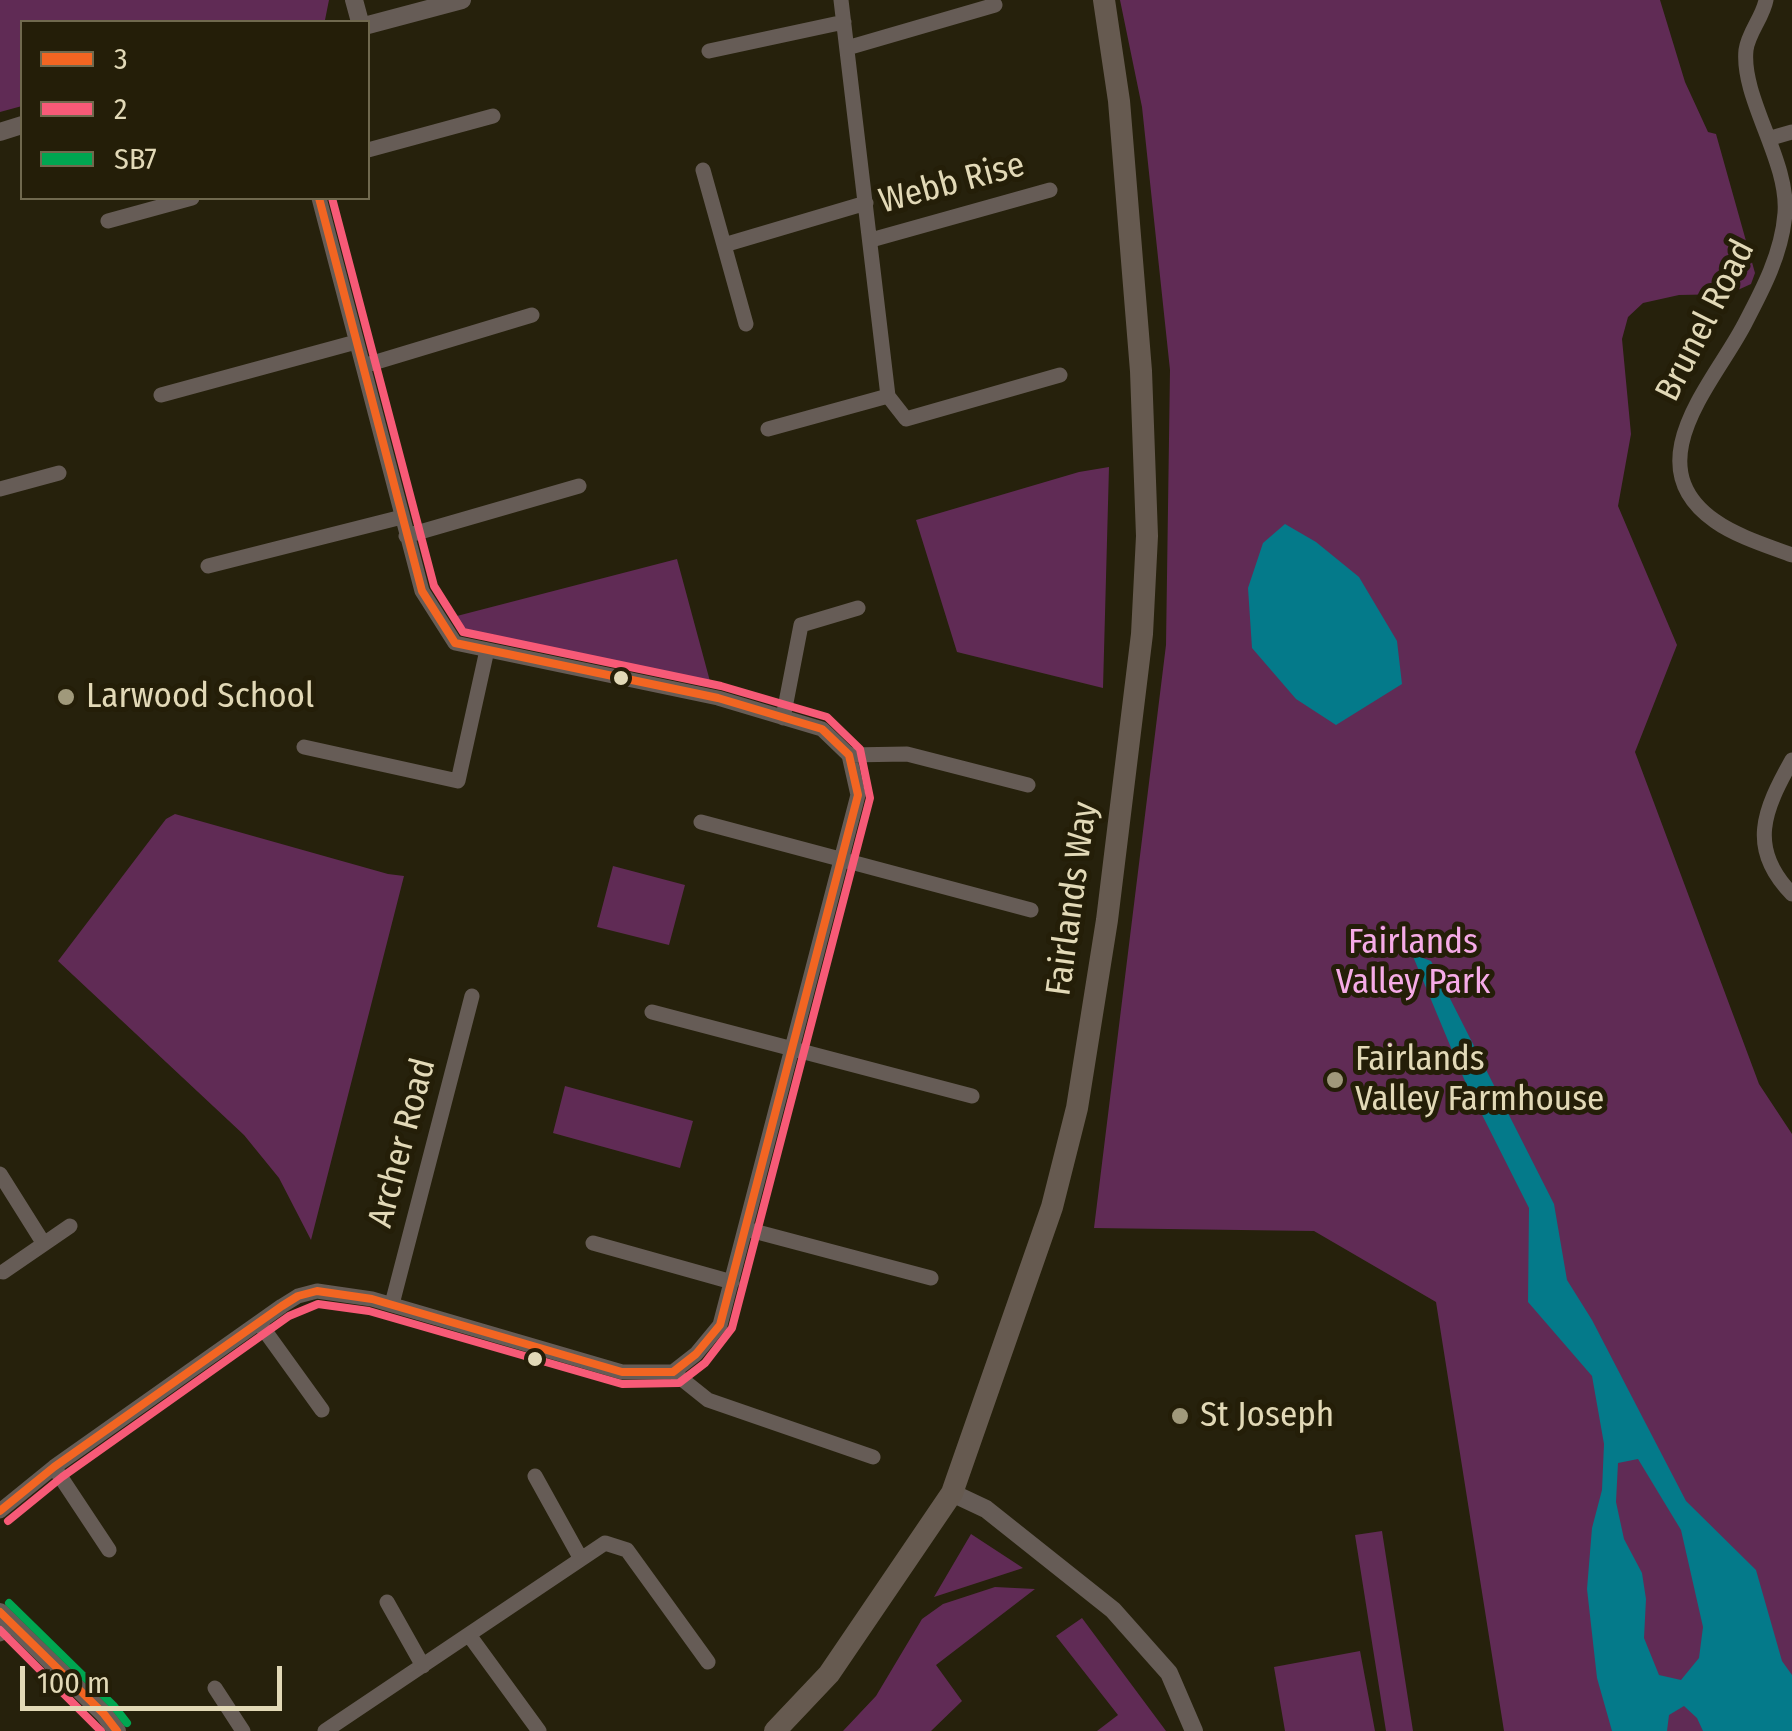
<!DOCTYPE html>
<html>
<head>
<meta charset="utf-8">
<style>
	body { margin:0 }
	#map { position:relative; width:1792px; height:1731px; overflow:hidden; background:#26210c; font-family:"Fira Sans Condensed",sans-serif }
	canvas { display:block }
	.legend { position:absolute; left:20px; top:20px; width:350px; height:180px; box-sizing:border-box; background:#241e08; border:2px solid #70694e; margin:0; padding:12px 18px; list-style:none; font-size:30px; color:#e2d9b7 }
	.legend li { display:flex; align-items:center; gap:20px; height:50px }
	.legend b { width:50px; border:2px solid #70694e }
	.scale { position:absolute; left:20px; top:1666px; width:262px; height:45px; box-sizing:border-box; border:5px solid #e2d9b7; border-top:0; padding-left:12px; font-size:30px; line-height:35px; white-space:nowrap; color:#e2d9b7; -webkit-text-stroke:8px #241e08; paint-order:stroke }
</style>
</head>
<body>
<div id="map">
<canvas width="1792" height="1731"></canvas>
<ul class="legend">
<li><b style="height:12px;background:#f26522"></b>3</li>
<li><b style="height:12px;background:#f75a77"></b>2</li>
<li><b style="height:12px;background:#00a651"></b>SB7</li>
</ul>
<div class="scale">100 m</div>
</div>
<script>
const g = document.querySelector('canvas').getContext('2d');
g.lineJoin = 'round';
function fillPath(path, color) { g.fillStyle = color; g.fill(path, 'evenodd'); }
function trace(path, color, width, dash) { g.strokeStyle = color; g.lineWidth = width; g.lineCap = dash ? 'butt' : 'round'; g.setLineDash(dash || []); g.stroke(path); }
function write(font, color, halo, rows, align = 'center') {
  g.font = font + ' "Fira Sans Condensed",sans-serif'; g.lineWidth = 10; g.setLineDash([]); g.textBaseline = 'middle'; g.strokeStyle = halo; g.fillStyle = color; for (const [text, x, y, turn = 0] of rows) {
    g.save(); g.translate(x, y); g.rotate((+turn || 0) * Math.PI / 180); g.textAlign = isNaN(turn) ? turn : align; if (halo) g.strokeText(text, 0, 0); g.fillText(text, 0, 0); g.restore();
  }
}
const green = new Path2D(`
	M0,0H329L325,20L316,22H22V106L0,112Z
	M1120,0H1660L1685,82L1708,132L1716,134L1755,273L1751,284L1729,294L1679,295L1643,303L1628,317L1622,339L1631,434L1618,506L1677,645L1635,752L1759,1084L1792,1134V1731H1504L1436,1302L1314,1231L1094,1228L1166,645L1170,370L1142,107Z
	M1109,467L1103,688L957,652L916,520L1079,472Z
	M677,559L711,685L464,631L453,617Z
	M175,814L388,874L404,876L311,1240L279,1178L244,1135L58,961L166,819Z
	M613,866L685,885L669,945L597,927Z
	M565,1086L693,1121L680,1168L553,1133Z
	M1382,1531L1413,1731H1386L1355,1535Z
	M971,1534L1023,1568L934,1597Z
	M995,1587L1035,1589L936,1665L962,1701L931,1731H843L876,1696L922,1619L943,1604Z
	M1082,1618L1166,1731H1097L1118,1715L1056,1636Z
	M1360,1651L1375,1731H1285L1274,1667Z`);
const water = new Path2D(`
	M1285,524L1316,542L1359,577L1397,641L1402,684L1336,725L1296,699L1252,648L1248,588L1263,543Z
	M1412,954L1431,961L1554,1204L1567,1280L1592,1320L1686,1501L1756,1570L1782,1661L1792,1675V1731H1703L1697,1718L1684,1706L1669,1715L1667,1731H1612L1597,1678L1587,1589L1592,1528L1602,1490L1604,1444L1592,1376L1528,1302L1529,1208L1464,1079ZM1638,1459L1681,1530L1703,1627L1699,1658L1681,1680L1659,1675L1644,1638L1646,1599L1642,1573L1624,1539L1616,1502L1618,1463Z`);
const minor = new Path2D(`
	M1766,0C1763,17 1748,33 1746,50C1741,98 1789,161 1785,213C1782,254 1762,291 1743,327C1712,385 1635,465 1715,521C1736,536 1768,546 1792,555
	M847,48L995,5
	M709,51L844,22
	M1771,138L1792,132
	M368,150L493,116
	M703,170L724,245
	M108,221L192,198
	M871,240L1050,190
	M746,324L724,245L866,203
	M363,366L532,315
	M161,395L356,342
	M888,396L906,419L1060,375
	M768,429L888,396L841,0
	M0,489L59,473
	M406,536L579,486
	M208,566L402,517
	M783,718L801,625L858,608
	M304,747L458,781L487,650
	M849,755L907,754L1028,785
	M1792,760C1764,810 1747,848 1792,894
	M701,822L1031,910
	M652,1012L972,1096
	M0,1174L44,1244
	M746,1229L931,1278
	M593,1243L732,1282
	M3,1272L70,1226
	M392,1304L472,996
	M260,1324L322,1410
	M673,1372L708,1400L873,1457
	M54,1467L109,1550
	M535,1476L581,1559
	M0,1511L54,1467L282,1306L298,1296L317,1291L372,1299L622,1372H673L696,1354L720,1325L858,795L849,755L822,729L718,698L455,643L422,591L319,198
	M387,1602L423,1666
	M0,1634L14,1624
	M469,1635L539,1731
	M215,1688L243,1731
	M325,1731L605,1543L627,1550L708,1662`);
const tertiary = new Path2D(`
	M354,0L360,22
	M368,25L462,0
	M0,132L22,125
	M952,1493L986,1509L1113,1610L1169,1673L1194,1731
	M0,1612L104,1714L117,1731`);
const primary = new Path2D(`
	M775,1731L829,1674L952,1493L1052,1207L1077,1108L1107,920L1142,634L1147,536L1141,371L1119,101L1104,0`);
const bus1 = new Path2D(`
	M0,1511L54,1467L282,1306L298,1296L317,1291L372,1299L622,1372H673L696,1354L720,1325L858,795L849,755L822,729L718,698L455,643L422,591L319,198
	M0,1612L104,1714L117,1731`);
const bus2 = new Path2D(`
	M8,1521L62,1477L289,1316L318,1304L369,1311L622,1384L679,1383L705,1363L732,1328L870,798L860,749L827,717L721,686L463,632L434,586L332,198
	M0,1630L101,1731`);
const bus3 = new Path2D(`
	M9,1603L113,1705L127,1723`);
const markers = [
	[621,678,9,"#e2d9b7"],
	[66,697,10,"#a0997b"],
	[1335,1080,10,"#a0997b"],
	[535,1359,9,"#e2d9b7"],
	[1180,1416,10,"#a0997b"]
];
const streetNames = [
	["Webb Rise",952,184,-15],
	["Brunel Road",1706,321,-63],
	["Fairlands Way",1073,899,-82],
	["Archer Road",403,1143,-75]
];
const poiNames = [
	["Larwood School",86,697],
	["Fairlands",1355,1060],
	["Valley Farmhouse",1355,1100],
	["St Joseph",1200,1416]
];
const parkNames = [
	["Fairlands",1413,943],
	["Valley Park",1413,983]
];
fillPath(green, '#602b55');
fillPath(water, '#047a8a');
trace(minor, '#665c56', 15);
trace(tertiary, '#665c56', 18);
trace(primary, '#665a50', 22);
trace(bus1, '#f26522', 8);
trace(bus2, '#f75a77', 8);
trace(bus3, '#00a651', 8);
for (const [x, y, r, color] of markers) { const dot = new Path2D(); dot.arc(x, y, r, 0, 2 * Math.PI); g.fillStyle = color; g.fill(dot); trace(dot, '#241e08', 4); }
write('35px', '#e2d9b7', '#241e08', streetNames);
write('35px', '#e2d9b7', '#241e08', poiNames, 'left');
write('35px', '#f6abe7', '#241e08', parkNames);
</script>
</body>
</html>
